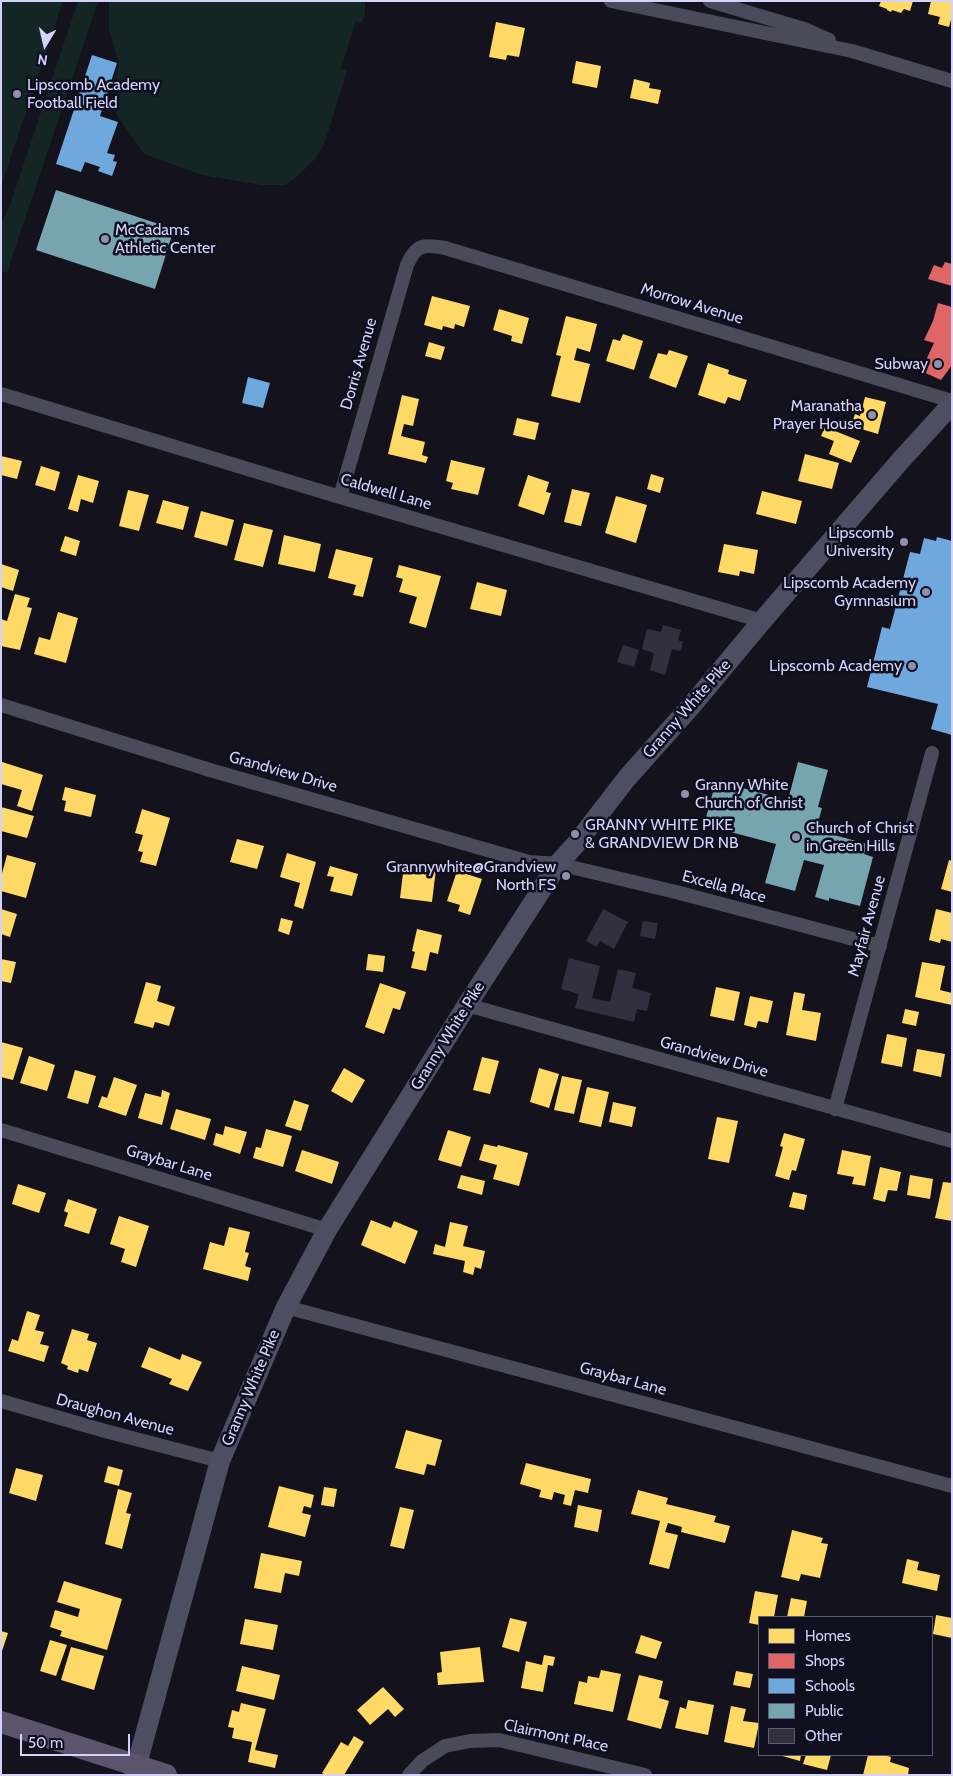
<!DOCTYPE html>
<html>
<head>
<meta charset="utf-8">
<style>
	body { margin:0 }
	#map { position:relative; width:953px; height:1776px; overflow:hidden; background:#14121c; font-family:Cabin,sans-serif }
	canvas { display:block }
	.frame { position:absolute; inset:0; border:2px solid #d3d3f9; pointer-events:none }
	.legend { position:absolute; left:758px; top:1616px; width:175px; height:140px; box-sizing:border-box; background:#100f1f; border:1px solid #5e5d76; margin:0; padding:6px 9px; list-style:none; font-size:15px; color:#d3d3f9 }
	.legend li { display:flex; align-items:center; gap:10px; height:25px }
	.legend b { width:25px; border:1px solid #5e5d76 }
	.north { position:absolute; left:20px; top:20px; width:50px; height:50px; -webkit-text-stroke:4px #100f1f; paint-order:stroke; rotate:189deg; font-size:14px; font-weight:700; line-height:20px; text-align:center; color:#d3d3f9 }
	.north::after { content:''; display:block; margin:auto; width:18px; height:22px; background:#d3d3f9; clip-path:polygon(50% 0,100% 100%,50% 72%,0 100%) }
	.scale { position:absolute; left:20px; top:1734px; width:110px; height:22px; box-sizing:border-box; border:2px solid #d3d3f9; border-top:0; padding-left:6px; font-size:15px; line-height:18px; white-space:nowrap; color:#d3d3f9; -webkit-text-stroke:4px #100f1f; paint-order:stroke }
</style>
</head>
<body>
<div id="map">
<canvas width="953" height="1776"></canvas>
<div class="frame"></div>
<ul class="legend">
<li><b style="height:14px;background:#ffd966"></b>Homes</li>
<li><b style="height:14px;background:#e06666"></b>Shops</li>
<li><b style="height:14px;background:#6fa8dc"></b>Schools</li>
<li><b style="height:14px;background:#76a5af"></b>Public</li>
<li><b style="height:14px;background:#32303e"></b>Other</li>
</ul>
<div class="north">N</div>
<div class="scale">50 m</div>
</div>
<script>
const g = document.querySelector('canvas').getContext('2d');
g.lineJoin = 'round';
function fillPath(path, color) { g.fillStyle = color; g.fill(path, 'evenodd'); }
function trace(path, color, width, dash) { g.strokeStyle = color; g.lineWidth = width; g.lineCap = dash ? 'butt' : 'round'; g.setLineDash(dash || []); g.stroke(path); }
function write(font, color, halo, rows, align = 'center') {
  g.font = font + ' Cabin,sans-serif'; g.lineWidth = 5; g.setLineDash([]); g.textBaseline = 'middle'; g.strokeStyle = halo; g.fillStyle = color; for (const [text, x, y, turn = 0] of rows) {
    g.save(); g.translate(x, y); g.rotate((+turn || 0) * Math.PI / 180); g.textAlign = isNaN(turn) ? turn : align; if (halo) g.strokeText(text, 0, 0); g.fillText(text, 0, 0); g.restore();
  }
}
const green = new Path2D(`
	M1,1H63L1,187Z
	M78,1H98L7,273L1,271V222L9,208Z
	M109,1H365V15L362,23L356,21L341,69L347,71L324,145L315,159L298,176L285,185H261L202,175L144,154L116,114L113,83L119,64L109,29Z`);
const homes = new Path2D(`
	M881,1H913L910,11L904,9L901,13L892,10L891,12L887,10V9L879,6Z
	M931,1H952V16L949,27L938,24L940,17L928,14Z
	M496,22L525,28L519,57L507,55L506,60L489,57Z
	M576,61L601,66L597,88L572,83Z
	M634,79L650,83L649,88L661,90L658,104L630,98Z
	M432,296L470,306L464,327L455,324L454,329L443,326L442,330L424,325Z
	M499,309L529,318L522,344L511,341L512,336L493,330Z
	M566,316L597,324L590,352L577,348L574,360L590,364L580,403L551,396L561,356L556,355Z
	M623,334L643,341L634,370L606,361L613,339L620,341Z
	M429,342L445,347L441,360L425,356Z
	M669,350L688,356L676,388L649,378L658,353L667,355Z
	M708,363L729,370L728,374L747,380L740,401L728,397L725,404L698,395Z
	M402,395L419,399L413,426L404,424L401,436L425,442L422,455L428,457L426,463L388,454Z
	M865,397L886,402L878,434L851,426L855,414L860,416Z
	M517,418L539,423L535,440L513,435Z
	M825,427L860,441L851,463L829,454L834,441L821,436Z
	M805,454L839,463L832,489L798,481Z
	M1,456L22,461L17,479L1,475Z
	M451,460L485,468L478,495L451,489L453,483L446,481Z
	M41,466L60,472L55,491L35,485Z
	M651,474L664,478L660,493L647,489Z
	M78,475L99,481L93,503L81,499L78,512L68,509Z
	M528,475L549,482L546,492L551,493L544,515L518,506Z
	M572,489L590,493L581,526L564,522Z
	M128,490L149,495L139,531L119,526Z
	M762,491L802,501L796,524L756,514Z
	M616,496L647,505L636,543L605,533Z
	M163,500L189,507L183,530L156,523Z
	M201,511L234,520L227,546L194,537Z
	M244,523L273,530L263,567L234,560Z
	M284,535L321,544L315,572L278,564Z
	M65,536L80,541L76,556L60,551Z
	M724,544L758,550L754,574L740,571L739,576L718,572Z
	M336,549L373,558L363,597L353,595L356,585L328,578Z
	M1,564L19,570L13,591L1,587Z
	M399,565L441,576L426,628L409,623L417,597L399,592L403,579L396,577Z
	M477,582L507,590L501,616L470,609Z
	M15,594L30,598L27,607L32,608L20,650L1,646V619L7,621Z
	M58,612L78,618L66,663L34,654L39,637L50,640Z
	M2,762L43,775L32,811L17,806L22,790L1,784Z
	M65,787L96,795L91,817L64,811L66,801L62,800Z
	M1,807L34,816L27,838L1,831Z
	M142,809L170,818L156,866L140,862L143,852L138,851L143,835L135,833Z
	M237,839L264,846L257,869L230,862Z
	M287,853L316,862L303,909L294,906L300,883L280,877Z
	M7,855L36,863L26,898L1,891V877Z
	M949,860L952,861V892L941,889Z
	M404,865L436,869L432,902L400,898Z
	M330,866L358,874L352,896L330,891L334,877L327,876Z
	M457,871L482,879L470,915L458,911L460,905L447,901Z
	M1,909L17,914L10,937L1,934Z
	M936,909L952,913V942L941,939L940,943L929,940Z
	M281,918L293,921L289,935L278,931Z
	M417,929L442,935L438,954L430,952L426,971L411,968L415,952L412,951Z
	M368,954L385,956L383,972L366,970Z
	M1,959L16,962L11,983L1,981Z
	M922,962L945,966L940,990L952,993V1005L915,997Z
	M146,982L161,986L157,1001L175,1007L169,1026L155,1022L153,1028L134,1023Z
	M380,983L406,992L400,1010L393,1008L384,1034L365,1027Z
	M716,987L740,992L734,1021L710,1016Z
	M794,992L805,994L802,1010L821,1013L816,1041L786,1035Z
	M750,996L773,1001L768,1023L758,1021L756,1028L744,1025Z
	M905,1009L919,1012L916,1026L902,1023Z
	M887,1034L907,1038L902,1067L881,1063Z
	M1,1042L23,1048L13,1080L1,1077Z
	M917,1049L945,1054L941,1077L913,1071Z
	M29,1056L55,1065L47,1091L20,1083Z
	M482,1057L499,1061L490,1094L473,1090Z
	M344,1068L365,1080L352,1103L331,1091Z
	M539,1068L559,1074L549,1108L530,1102Z
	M75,1070L96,1076L88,1104L67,1098Z
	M562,1076L582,1080L574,1114L554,1110Z
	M114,1077L137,1085L126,1116L98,1107L102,1096L107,1098Z
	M587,1087L609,1092L601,1127L579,1122Z
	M162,1090L170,1093L162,1125L138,1118L145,1093L161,1097Z
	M294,1100L309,1105L301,1131L285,1126Z
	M613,1102L636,1107L632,1127L609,1122Z
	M176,1109L211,1119L205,1140L170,1129Z
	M717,1117L738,1121L729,1163L708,1159Z
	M225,1126L247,1132L240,1154L213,1145L216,1133L223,1135Z
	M266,1129L292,1136L283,1167L253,1158L256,1147L261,1148Z
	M448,1130L471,1137L461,1167L438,1160Z
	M784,1133L805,1139L796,1171L792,1170L789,1180L775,1176L783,1147L780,1146Z
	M484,1144L497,1147L498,1145L528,1153L519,1186L493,1179L497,1165L479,1160Z
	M302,1150L339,1162L332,1184L295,1171Z
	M842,1150L871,1156L865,1186L852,1184L854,1177L837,1174Z
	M880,1167L901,1172L897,1191L888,1190L885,1202L873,1199Z
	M461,1175L485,1181L482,1195L457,1188Z
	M910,1175L933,1179L930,1199L907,1195Z
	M943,1182L952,1183V1221L935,1218Z
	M18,1184L46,1193L39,1213L12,1204Z
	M793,1192L807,1195L804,1210L789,1207Z
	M68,1199L97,1209L89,1234L64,1226L68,1213L64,1211Z
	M119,1216L149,1226L136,1267L121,1262L125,1249L110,1244Z
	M371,1220L391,1228L394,1221L418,1231L405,1264L361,1245Z
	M450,1222L468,1226L463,1246L485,1251L481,1269L475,1267L473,1275L463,1272L465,1261L433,1254L435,1244L445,1247Z
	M229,1227L250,1232L245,1252L249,1253L245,1266L251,1268L248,1281L203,1269L210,1242L224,1246Z
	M27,1311L40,1315L35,1330L44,1332L40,1344L49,1346L44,1362L8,1351L12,1339L18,1341Z
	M72,1329L89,1334L87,1340L97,1343L88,1372L79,1369L78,1373L67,1369L68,1366L61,1363Z
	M149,1347L180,1360L182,1354L202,1362L188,1391L169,1384L172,1379L141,1367Z
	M406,1430L442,1440L435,1466L427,1464L424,1475L395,1468Z
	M526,1463L591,1479L588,1493L575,1490L571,1506L563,1504L565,1495L554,1492L552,1500L539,1497L541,1490L520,1484Z
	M108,1466L123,1470L119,1486L104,1482Z
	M16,1468L43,1475L36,1501L9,1493Z
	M279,1486L314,1495L311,1508L304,1506L302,1513L311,1515L305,1537L268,1527Z
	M324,1487L337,1489L334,1507L321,1505Z
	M118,1489L132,1493L126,1513L131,1514L122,1549L105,1544Z
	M638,1490L668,1498L666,1504L716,1516L714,1522L730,1526L725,1543L681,1532L682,1527L668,1523L665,1532L678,1535L669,1569L649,1564L660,1521L631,1514Z
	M578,1505L602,1510L598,1532L574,1527Z
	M400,1507L414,1510L404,1549L390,1546Z
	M792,1530L823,1538L821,1543L828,1544L820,1578L801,1574L799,1581L781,1577Z
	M261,1553L302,1561L299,1576L285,1573L281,1593L254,1588Z
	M907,1559L919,1562L917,1570L940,1575L937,1591L902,1583Z
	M64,1581L122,1599L107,1650L60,1636L62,1631L50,1627L55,1610L78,1617L80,1609L57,1602Z
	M755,1591L778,1595L774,1617H759V1625L749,1623Z
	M791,1598L807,1601L804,1617H787Z
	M936,1615L952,1618V1638L933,1634Z
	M510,1618L527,1622L519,1652L502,1647Z
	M245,1619L278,1625L273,1650L240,1644Z
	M1,1631L8,1633L2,1651H1Z
	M641,1635L662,1642L656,1659L635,1653Z
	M50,1640L67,1645L56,1676L40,1671Z
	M71,1647L104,1656L94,1690L61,1680Z
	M480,1647L484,1682L438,1685L437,1673L442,1672L440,1652Z
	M544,1655L555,1657L553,1666L548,1665L543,1692L521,1688L526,1661L542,1665Z
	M242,1666L280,1675L274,1700L236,1691Z
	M601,1670L621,1674L613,1712L574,1704L579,1681L587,1683L588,1676L599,1678Z
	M736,1671L753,1674L750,1688L733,1685Z
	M639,1675L663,1681L659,1698L669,1701L661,1729L627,1720Z
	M383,1687L404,1709L395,1717L388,1709L370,1725L357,1710Z
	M688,1700L714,1705L708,1735L675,1728L680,1707L686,1709Z
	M241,1703L266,1709L255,1750L278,1755L275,1768L248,1762L252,1742L232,1738L234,1728L228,1727L232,1710L239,1712Z
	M731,1706L746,1709L743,1721L759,1723L754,1748L724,1742Z
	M354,1736L364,1742L344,1775H325L322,1773L341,1742L348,1746Z
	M779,1755H801L800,1761Z
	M806,1755H831L827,1770L803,1764Z
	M868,1755H883L891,1757L890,1762L909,1768L908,1775H863Z`);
const shops = new Path2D(`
	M945,262L952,264V286L928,279L934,265L942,268Z
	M938,303L952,307V365L941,380L921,371L934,343L924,340L933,321Z`);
const schools = new Path2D(`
	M92,55L117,63L100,116L118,122L107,153L115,155L113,161L117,162L112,176L98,171L100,167L85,162L81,172L56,164Z
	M248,377L270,383L263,408L242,403Z
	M937,537L952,541V735L931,729L938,704L867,687L882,627L890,629L910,552L920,554L924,538L936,541Z`);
const public = new Path2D(`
	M56,190L174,229L155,289L36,250Z
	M798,762L828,770L818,807L822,808L816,830L867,844L864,854L873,857L860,906L829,898V901L815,897L824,865L804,860L795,891L765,883L776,844L704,825L716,781L788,800Z`);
const building = new Path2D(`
	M663,625L681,630L678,640L683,642L681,651L672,649L665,675L650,670L654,653L642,649L647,629L661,632Z
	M623,645L639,650L634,667L617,662Z
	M603,909L628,922L614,949L600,941L597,947L586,941Z
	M643,921L658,923L655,939L640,936Z
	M569,958L600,966L592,998L610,1002L618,969L636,973L632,988L651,993L647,1011L637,1009L634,1022L575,1008L579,994L561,989Z`);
const street = new Path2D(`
	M611,1L852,51L952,81
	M710,1L804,29L829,40
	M1,394L340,497L762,621
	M340,497L407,265C416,244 424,244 445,248L952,401
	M1,705L210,770L529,862L558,864L676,892L880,946
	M467,1005L952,1141
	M835,1109L932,753
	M1,1130L327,1230
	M286,1307L952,1486
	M1,1401L105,1431L220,1461
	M409,1775L422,1761L445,1746L470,1741L499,1740L645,1775`);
const secondary = new Path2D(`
	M134,1775L220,1461L286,1307L327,1230L467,1005L558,864L576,844L627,778L692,705L762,621L901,460L952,404`);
const primary = new Path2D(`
	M1,1722L166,1775`);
const markers = [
	[17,94,5,"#908fac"],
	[105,239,5,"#908fac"],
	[938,364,5,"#908fac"],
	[872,415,5,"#908fac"],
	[904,542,5,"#908fac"],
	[926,592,5,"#908fac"],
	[912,666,5,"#908fac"],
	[685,794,5,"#908fac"],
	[575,834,5,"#908fac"],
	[796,837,5,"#908fac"],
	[566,876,5,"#908fac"]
];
const poiNames = [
	["Lipscomb Academy",27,85,"left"],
	["Football Field",27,103,"left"],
	["McCadams",115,230,"left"],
	["Athletic Center",115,248,"left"],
	["Subway",928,364],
	["Maranatha",862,406],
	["Prayer House",862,424],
	["Lipscomb",894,533],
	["University",894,551],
	["Lipscomb Academy",916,583],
	["Gymnasium",916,601],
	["Lipscomb Academy",902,666],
	["Granny White",695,785,"left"],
	["Church of Christ",695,803,"left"],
	["GRANNY WHITE PIKE",585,825,"left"],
	["& GRANDVIEW DR NB",585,843,"left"],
	["Church of Christ",806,828,"left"],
	["in Green Hills",806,846,"left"],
	["Grannywhite@Grandview",556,867],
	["North FS",556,885]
];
const streetNames = [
	["Morrow Avenue",692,304,17],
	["Dorris Avenue",359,364,-74],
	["Caldwell Lane",386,492,16],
	["Granny White Pike",687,709,-49],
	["Grandview Drive",283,772,16],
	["Excella Place",724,887,15],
	["Mayfair Avenue",867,926,-75],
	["Granny White Pike",448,1036,-58],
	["Grandview Drive",714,1057,16],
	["Graybar Lane",169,1163,17],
	["Graybar Lane",623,1379,15],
	["Granny White Pike",251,1388,-67],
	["Draughon Avenue",115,1415,15],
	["Clairmont Place",556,1736,12]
];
fillPath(green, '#132524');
fillPath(homes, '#ffd966');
fillPath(shops, '#e06666');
fillPath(schools, '#6fa8dc');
fillPath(public, '#76a5af');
fillPath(building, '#32303e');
trace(street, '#4a4a5a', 14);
trace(secondary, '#4d4e61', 20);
trace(primary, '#5b546c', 22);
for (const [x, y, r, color] of markers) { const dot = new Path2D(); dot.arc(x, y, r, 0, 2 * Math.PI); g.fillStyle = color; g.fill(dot); trace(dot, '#100f1f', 2); }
write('16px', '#d3d3f9', '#100f1f', poiNames, 'right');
write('16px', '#d3d3f9', '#100f1f', streetNames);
</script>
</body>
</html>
